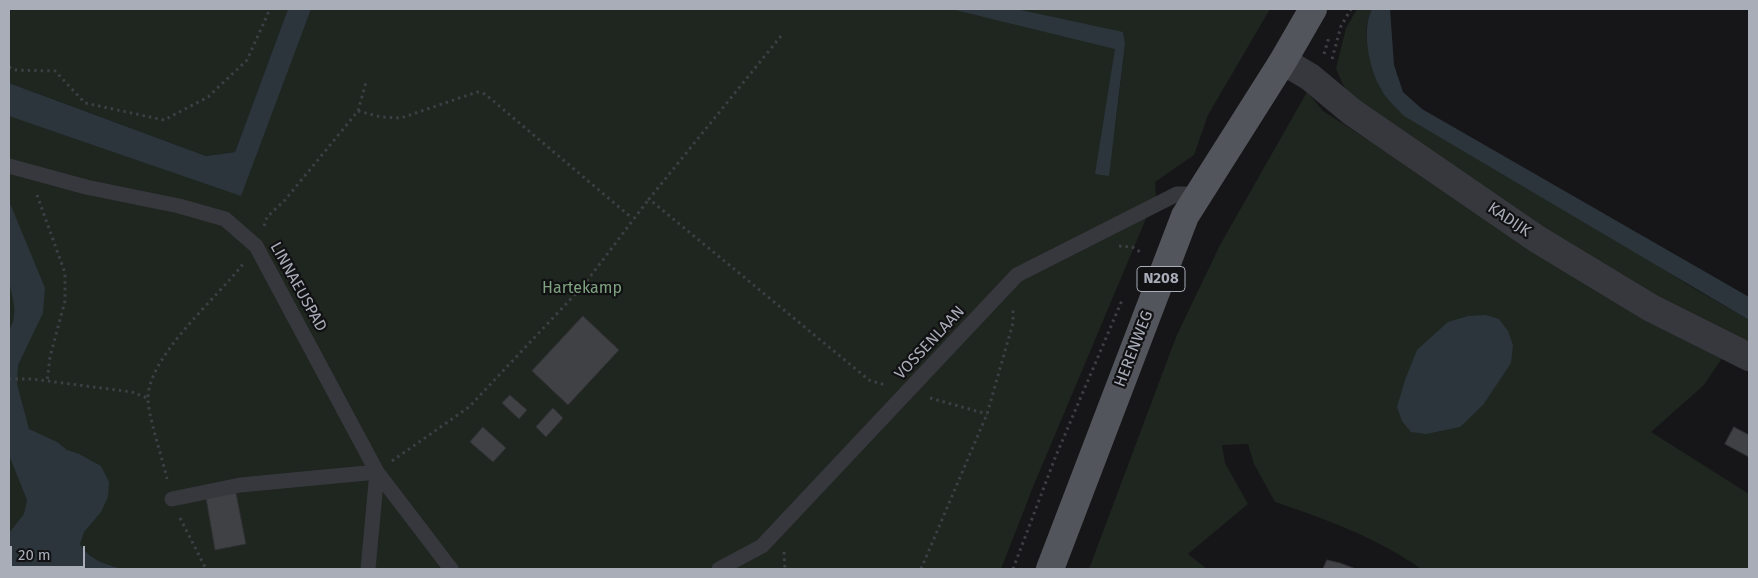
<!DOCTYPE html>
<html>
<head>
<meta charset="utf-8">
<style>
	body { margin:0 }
	#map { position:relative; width:1758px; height:578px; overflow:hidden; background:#161618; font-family:"Fira Sans",sans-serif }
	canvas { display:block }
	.frame { position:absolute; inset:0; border:10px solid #a8adb8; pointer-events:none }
	.scale { position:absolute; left:10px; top:546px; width:75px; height:22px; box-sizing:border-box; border:2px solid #a8adb8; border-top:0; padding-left:6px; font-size:15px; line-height:18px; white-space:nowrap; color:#a8adb8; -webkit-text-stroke:4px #111113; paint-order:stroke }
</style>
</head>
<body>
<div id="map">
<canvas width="1758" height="578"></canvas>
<div class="frame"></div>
<div class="scale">20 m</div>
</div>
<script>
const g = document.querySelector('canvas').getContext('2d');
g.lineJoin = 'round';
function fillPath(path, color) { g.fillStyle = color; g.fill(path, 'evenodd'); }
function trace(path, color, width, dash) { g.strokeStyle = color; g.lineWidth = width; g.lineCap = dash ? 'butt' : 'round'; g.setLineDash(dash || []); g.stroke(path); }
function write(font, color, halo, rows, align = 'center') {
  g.font = font + ' "Fira Sans",sans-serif'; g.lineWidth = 4.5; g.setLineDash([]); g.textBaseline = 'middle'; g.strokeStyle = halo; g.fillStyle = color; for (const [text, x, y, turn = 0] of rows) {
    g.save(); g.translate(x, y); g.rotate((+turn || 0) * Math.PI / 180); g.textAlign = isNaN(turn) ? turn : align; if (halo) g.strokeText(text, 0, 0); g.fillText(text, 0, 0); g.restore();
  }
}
const green = new Path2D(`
	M9,9H288L235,152L206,156L9,83Z
	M306,9H1270L1208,115L1194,155L1155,182L1156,195L1033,487L1001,569H9V113L233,184ZM1123,33L1125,44L1114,137Z
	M1357,9H1372C1359,34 1372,64 1381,89L1690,286L1749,320V347L1591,260L1352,104L1336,69L1346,28Z
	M1307,92L1323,111L1362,136L1722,358L1704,385L1651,432L1749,494V569H1421C1378,538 1325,519 1275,502L1254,464L1248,444L1222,445L1225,463L1248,504L1188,554L1207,569H1089L1176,337L1220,245Z`);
const water = new Path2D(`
	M288,9H311L241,196L9,116V83L206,156L235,152Z
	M951,9H1016L1123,32L1125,44L1109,176L1095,174L1115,49Z
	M1372,9H1390L1394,65L1403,92L1422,109L1749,297V320L1404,116C1396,107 1386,99 1381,89C1369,69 1361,29 1372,9Z
	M9,201L45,288L43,313L18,365L17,384L29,429L57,442L67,450L79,454L101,466L109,482L108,497L101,512L84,532L80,544C89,560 105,564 122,569H9V533L24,514L27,500L9,455V330C20,313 11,296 9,279C6,254 9,226 9,201Z
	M1486,315L1499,319L1508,331L1513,345L1511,363L1483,405L1460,427L1426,434L1411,432L1402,421L1397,407L1405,380L1417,350L1448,322L1468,316Z`);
const building = new Path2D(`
	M583,316L619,350L568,405L532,371Z
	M510,395L527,410L519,419L502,403Z
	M553,408L563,418L546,437L536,427Z
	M483,427L506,448L493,462L470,442Z
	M1734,427L1749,435V457L1725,444Z
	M236,493L246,544L215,550L206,498Z
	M1327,560L1340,563L1356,569H1323Z`);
const path = new Path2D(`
	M781,36L649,199L869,380L885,385
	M1324,54L1329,37
	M1332,59L1341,26L1351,9
	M9,67L14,70L55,71L85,103L164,120L208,97L247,60L270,9
	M358,111L381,117L401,118L477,92L485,94L632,218
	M37,195L65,273V301L50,357L47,382
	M264,226L267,217L285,200L358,111L366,82
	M1119,246L1132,247L1142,253
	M9,379H32L132,392L147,398
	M930,398L987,414
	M392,461L469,407L583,286L649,199
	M167,479C163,460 147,413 148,397C150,354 217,298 243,264
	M180,518L206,569
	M784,552L785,569
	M921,569L987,414L1013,323V307
	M1013,569L1055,458L1123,298`);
const lane = new Path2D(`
	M9,166L86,187L179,206L225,219L256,246L377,472L240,485L172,499
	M377,472L451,569
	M368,569L377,472
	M719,569L762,546L1017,275L1177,194H1200`);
const street = new Path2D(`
	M1283,61L1310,77L1352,112L1537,239L1651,308L1749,357`);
const primary = new Path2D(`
	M1050,569L1185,216L1283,61L1313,9`);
const shields = [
	[1161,279,48]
];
const shieldNames = [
	["N208",1161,279]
];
const streetNames = [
	["KADIJK",1509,220,34],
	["LINNAEUSPAD",298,287,61],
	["VOSSENLAAN",930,343,-47],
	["HERENWEG",1134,349,-69]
];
const parkNames = [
	["Hartekamp",582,289]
];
fillPath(green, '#1e261f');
fillPath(water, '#2c353c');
fillPath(building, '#404145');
trace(building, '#303034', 1);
trace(path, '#3d3f44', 3, [2.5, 4]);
trace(lane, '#37383d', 15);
trace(street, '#37383d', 28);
trace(primary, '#53555c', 28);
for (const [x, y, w] of shields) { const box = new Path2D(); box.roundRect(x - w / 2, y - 12.5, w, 25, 4); g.fillStyle = '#111113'; g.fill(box); trace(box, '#a8adb8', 1); }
write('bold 15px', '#a8adb8', null, shieldNames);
write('16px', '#a8adb8', '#111113', streetNames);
write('16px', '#7fa381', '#111113', parkNames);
</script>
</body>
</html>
